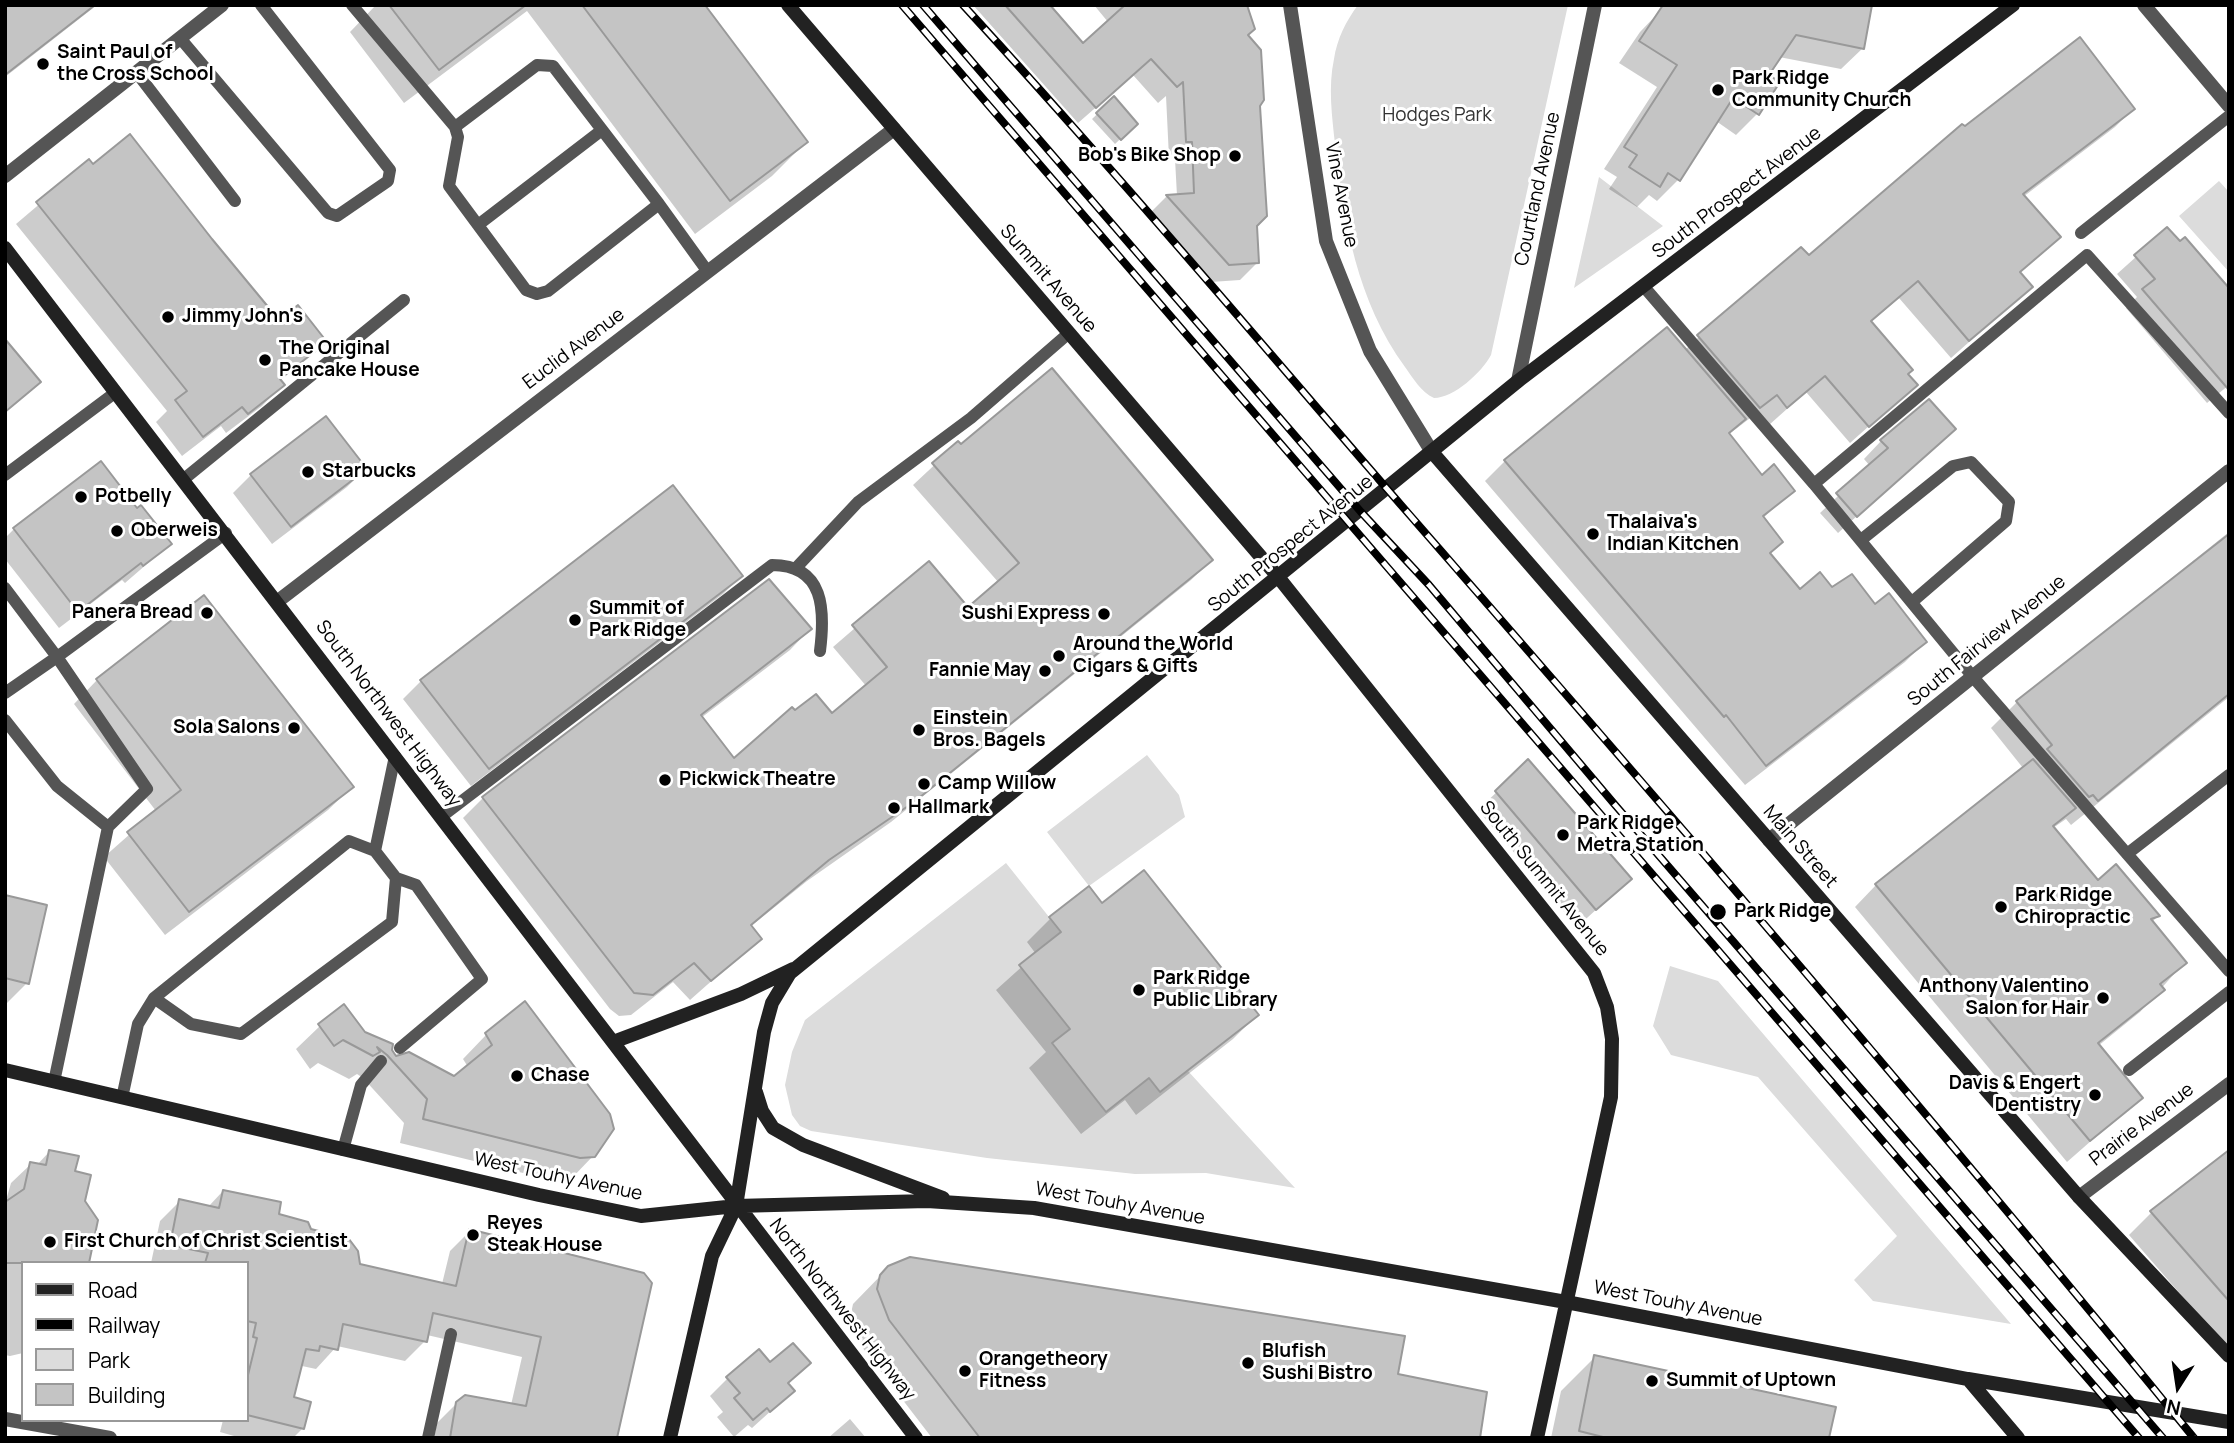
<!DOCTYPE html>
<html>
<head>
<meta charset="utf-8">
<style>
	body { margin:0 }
	#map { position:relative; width:2234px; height:1443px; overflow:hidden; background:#fff; font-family:Manrope,sans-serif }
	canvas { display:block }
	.frame { position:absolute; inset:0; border:7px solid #000; pointer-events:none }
	.legend { position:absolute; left:21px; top:1261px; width:228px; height:161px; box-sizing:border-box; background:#fff; border:2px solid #999; margin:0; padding:9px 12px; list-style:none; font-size:21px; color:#000 }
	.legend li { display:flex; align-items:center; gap:14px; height:35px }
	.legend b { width:35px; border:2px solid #999 }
	.north { position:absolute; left:2143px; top:1352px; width:70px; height:70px; -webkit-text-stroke:5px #fff; paint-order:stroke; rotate:192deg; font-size:19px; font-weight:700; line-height:28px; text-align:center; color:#000 }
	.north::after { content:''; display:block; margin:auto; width:24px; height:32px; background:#000; clip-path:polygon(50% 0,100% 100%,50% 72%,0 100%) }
</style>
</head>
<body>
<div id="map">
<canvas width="2234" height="1443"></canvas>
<div class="frame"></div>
<ul class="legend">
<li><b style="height:9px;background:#222"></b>Road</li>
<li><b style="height:9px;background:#000"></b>Railway</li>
<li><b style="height:19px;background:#dcdcdc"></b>Park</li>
<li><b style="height:19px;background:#c4c4c4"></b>Building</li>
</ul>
<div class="north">N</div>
</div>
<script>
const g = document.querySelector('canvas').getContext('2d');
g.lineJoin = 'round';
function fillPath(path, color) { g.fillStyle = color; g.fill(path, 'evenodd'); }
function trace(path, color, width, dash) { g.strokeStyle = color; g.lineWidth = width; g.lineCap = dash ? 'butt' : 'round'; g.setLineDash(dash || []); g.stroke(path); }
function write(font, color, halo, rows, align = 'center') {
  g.font = font + ' Manrope,sans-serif'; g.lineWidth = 6; g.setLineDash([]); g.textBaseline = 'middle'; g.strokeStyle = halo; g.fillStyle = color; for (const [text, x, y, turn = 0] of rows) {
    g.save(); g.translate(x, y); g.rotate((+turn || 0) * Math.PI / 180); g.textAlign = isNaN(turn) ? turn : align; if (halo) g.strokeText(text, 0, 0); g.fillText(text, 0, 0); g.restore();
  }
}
const green = new Path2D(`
	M1358,5H1568L1491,355C1482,372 1454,398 1434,398C1421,392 1413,378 1405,367C1357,301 1344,223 1335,144C1332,116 1328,87 1334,59C1337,39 1346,21 1358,5Z
	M1599,177L1663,226L1574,288Z
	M2219,181L2229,192V272L2179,216Z
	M1147,755L1179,795L1185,817L1089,886L1047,832Z
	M1006,863L1061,932L1019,965L1070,1029L1052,1044L1105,1111L1149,1078L1161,1092L1188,1071L1295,1188L1206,1173L1135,1174L987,1158L811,1131L800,1126L792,1115L785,1085L792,1052L805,1020Z
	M1670,966L1718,981L2011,1324L1873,1301L1854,1280L1897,1236L1758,1077L1671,1055L1653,1026Z`);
const shadow = new Path2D(`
	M5,5H97L5,77Z
	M376,5H703L806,142L772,176L695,234L527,11L404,103L350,32Z
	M973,5H1047L1083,45L1108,22L1094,5H1245L1246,35L1258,105L1255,226L1258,262L1240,280L1211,282L1150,213L1167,196H1177L1175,159L1169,158L1166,96L1158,103L1133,75L1078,123Z
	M1673,5L1863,48L1841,69L1779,57L1766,76L1758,113L1736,135L1716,121L1678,180L1657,201L1649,195L1637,207L1609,189L1617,177L1604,169L1657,87L1619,63L1640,32L1661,10Z
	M1113,99L1136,124L1115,144L1092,119Z
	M2133,109L2115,127L2023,197L2058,237L2019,273L2012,304L1951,358L1899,298L1870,323L1915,385L1850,443L1806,392L1769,425L1758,412L1728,435L1762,477L1793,491L1762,519L1781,542L1769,555L1800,592L1831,589L1875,606L1925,642L1905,662L1745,785L1485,481L1505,461L1685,350L1699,337L1808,258L1964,129Z
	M89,162L210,241L279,322L324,342L279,382L282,385L262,406L226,433L221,426L182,456L156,422L167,411L16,224Z
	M2167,229L2229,385L2207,403L2126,308L2137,297L2117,274Z
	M5,347L38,382L5,413Z
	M1954,429L1838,533L1820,513L1870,466L1864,459L1881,441Z
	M958,443L1211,560L1191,580L891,822L807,881L750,927L759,939L690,1000L673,982L631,1015L619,1016L610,1009L463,818L483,798L810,629L790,650L701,718L734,761L832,716L867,687L833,647L929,564L968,609L999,583L913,485Z
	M365,469L347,487L272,544L233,493L251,475Z
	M673,488L741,576L723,594L471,786L403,699L421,681Z
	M137,511L170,544L125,583L122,580L59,628L5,559V538L14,529Z
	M2229,532V697L2071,825L2066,819L2053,828L2097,882L2158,916L2152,922L2184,963L2140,1012L2098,1046L2140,1098L2067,1162L1855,907L1876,885L2023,768L1991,728L2017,702Z
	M97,680L352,787L328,810L165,935L104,857L156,811L74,704Z
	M1528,762L1630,879L1577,927L1478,810Z
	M5,896L27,983L5,1005Z
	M1102,905L1257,1015L1233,1039L1136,1115L1125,1100L1081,1134L1029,1068L1046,1052L996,990L1036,954L1027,942L1050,919Z
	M320,1026L364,1033L396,1058L454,1078L468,1067L463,1059L486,1035L594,1155L570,1180L556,1181L400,1143L404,1123L363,1078L357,1074L349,1079L318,1063L310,1069L296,1049Z
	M49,1152L23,1263V1353L10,1356L5,1355V1204L11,1183L31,1164L37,1165Z
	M2229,1152V1350L2129,1235L2151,1213Z
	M223,1191L310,1230L358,1265L442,1284L450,1251L470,1231L615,1438H434L437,1423L457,1403L511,1405L522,1357L427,1335L425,1341L405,1361L337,1346L316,1369L302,1366L292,1399L303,1428L293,1438H241L220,1432L223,1420H247V1263H151L160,1221L180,1201L208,1207Z
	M889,1267L1396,1376L1478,1438H932L862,1347L850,1318L853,1304Z
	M1595,1357L1828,1438H1551L1561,1391Z
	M809,1363L787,1384L793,1391L752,1428L748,1425L734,1437L717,1417L723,1412L710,1396L728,1378L770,1365Z
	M850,1419L866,1438H828Z`);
const building = new Path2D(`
	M5,5H95L5,75Z
	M389,5H526L439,70Z
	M582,5H705L808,142L730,201Z
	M1005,5H1050L1083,43L1125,5H1247L1255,29L1248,35L1261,50L1264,100L1260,106L1267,216L1257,226L1259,263L1229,265L1166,195L1194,193L1192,142H1186L1183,82L1177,87L1151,59L1096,108Z
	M1663,5H1872L1864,49L1796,35L1769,75L1780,82L1759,115L1733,98L1680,181L1668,173L1660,187L1629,167L1637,155L1624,147L1677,65L1639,41Z
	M2080,37L2135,109L2023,194L2061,237L2020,272L2033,287L1969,341L1918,281L1871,321L1913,370L1908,374L1918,385L1869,427L1825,376L1787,408L1777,395L1760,408L1697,335L1801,247L1809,255L1962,124L1965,126Z
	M1114,96L1138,124L1121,140L1096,113Z
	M130,134L212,239L279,320L298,305L327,342L280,379L285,385L248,414L242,407L203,437L175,400L187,391L36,202L89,159L93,164Z
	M2167,227L2180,241L2185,237L2229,288V390L2142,289L2155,279L2134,255Z
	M1667,327L1746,419L1729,433L1762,475L1774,464L1795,491L1763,516L1783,542L1770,553L1800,589L1820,572L1832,587L1852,574L1875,604L1889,593L1927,642L1766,766L1726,715L1724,717L1504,460Z
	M5,339L41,382L5,412Z
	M1052,368L1213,560L914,802L829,860L751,925L762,939L711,981L694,963L653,995L634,993L482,797L769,579L812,629L701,715L734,758L792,707L795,710L816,694L832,713L887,667L852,625L929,561L968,607L1019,563L932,463L958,441L961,444Z
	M1929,399L1956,429L1857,517L1836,493L1888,448L1880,440Z
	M326,416L367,469L291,527L250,474Z
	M101,461L137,508L141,505L172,544L143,566L141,563L78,612L13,528Z
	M673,485L743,576L489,769L420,680Z
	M2229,534V694L2098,801L2093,795L2089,797L2047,749L2052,745L2016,701Z
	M204,595L354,787L189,912L127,832L181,790L96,679Z
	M1528,759L1632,879L1596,910L1495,791Z
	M2033,759L2076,808L2053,826L2098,880L2116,864L2160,916L2151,919L2187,963L2160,984L2165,990L2098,1043L2143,1098L2090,1141L1875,884Z
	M1144,870L1259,1015L1160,1092L1149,1078L1106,1112L1052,1043L1070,1029L1019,965L1061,932L1049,917L1089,886L1102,903Z
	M5,895L47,905L29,984L5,978Z
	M525,1001L610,1114L614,1129L595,1157L580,1158L423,1119L427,1099L387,1055L377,1047L380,1052L373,1056L343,1040L334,1046L318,1024L344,1004L365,1032L393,1044L392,1050L396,1056L409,1052L454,1076L492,1045L485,1033Z
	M49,1150L79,1156L75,1171L91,1175L85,1201L98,1220L89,1263H5V1202L24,1189L30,1162L46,1165Z
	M2229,1150V1301L2150,1211Z
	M223,1190L281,1202L279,1214L308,1222L311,1229L349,1239L358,1251L360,1264L456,1286L469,1229L644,1273L652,1283L617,1438H450L456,1402L465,1395L526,1406L541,1337L433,1313L427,1342L343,1324L338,1350L320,1346L319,1351L306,1349L294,1397L311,1402L304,1429L247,1415V1379L257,1338L253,1337L256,1323L247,1321V1263H205L208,1253L170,1245L179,1199L219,1208Z
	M910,1257L1405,1336L1398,1374L1487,1392L1480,1438H980L889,1320L877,1289L880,1275L888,1266Z
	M793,1343L811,1363L788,1383L795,1391L770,1412L767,1408L753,1420L734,1398L740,1393L726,1377L759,1349L770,1362Z
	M1594,1355L1836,1407L1829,1438H1607L1579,1431Z`);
const lane = new Path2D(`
	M352,5L455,127L458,137L449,186L526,290L537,294L548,291L659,204L708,272
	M180,38L328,213L337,216L388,181L390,170L261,5
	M137,73L235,201
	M455,127L537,65L553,66L659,204
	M478,225L602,130
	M2081,233L2229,116
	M1645,288L1814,484L1973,677L2229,971
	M5,475L116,392
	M184,479L404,300
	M1814,484L2087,255L2229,413
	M1861,540L1953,466L1971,462L2009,502L2006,521L1912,602
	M795,569L858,502L971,418L1069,333
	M5,588L57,657L5,693
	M5,720L57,786L108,827
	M441,817L772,565C825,565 825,611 820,651
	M375,851L395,756
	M2127,854L2229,775
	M154,998L191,1024L241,1034L392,922L396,878
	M2129,1070L2229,992
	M54,1082L108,827L147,789L57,657L226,533
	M122,1098L138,1024L154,998L349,841L375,851L396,878L416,885L482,979L400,1048
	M343,1150L361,1085L381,1061
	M428,1438L451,1334`);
const street = new Path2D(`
	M1290,5L1326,241L1370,351L1432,452
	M2144,5L2229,106
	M5,176L222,5
	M1518,381L1595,5
	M278,601L894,129
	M1769,840L2229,471
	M2079,1197L2229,1084
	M5,1419L110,1438`);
const secondary = new Path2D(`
	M788,5L1279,578L1594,973L1607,1007L1612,1039L1611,1097L1537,1438
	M5,248L916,1438
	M1432,452L2079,1197L2229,1356
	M613,1042L741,994L793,969
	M5,1070L539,1195L641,1216L736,1206L927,1201L1034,1208L1566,1302L1968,1379L2229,1422
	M756,1092L762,1111L773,1128L803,1145L943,1198
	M1968,1379L2018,1438
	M670,1438L712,1256L736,1206L764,1032L772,1003L790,973L1518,381L2013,5`);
const rail = new Path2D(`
	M902,5L2139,1438
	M923,5L1361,512L1429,585L1616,806L2163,1438
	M963,5C1113,168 1256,338 1401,505C1669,812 1936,1121 2194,1438`);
const markers = [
	[43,64,7,"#000"],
	[1718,90,7,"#000"],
	[1235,156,7,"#000"],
	[168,317,7,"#000"],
	[265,360,7,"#000"],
	[308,472,7,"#000"],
	[81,497,7,"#000"],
	[117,531,7,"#000"],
	[1593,534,7,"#000"],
	[207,613,7,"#000"],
	[1104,614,7,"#000"],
	[575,620,7,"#000"],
	[1059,656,7,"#000"],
	[1045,671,7,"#000"],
	[294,728,7,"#000"],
	[919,730,7,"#000"],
	[665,780,7,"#000"],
	[924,784,7,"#000"],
	[894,808,7,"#000"],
	[1563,835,7,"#000"],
	[2001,907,7,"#000"],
	[1718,912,9,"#000"],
	[1139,990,7,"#000"],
	[2103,998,7,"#000"],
	[517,1076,7,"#000"],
	[2095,1095,7,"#000"],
	[473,1235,7,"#000"],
	[50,1242,7,"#000"],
	[1248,1363,7,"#000"],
	[965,1371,7,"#000"],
	[1652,1381,7,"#000"]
];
const poiNames = [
	["Saint Paul of",57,53],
	["the Cross School",57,75],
	["Park Ridge",1732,79],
	["Community Church",1732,101],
	["Bob's Bike Shop",1221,156,"right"],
	["Jimmy John's",182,317],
	["The Original",279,349],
	["Pancake House",279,371],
	["Starbucks",322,472],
	["Potbelly",95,497],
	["Thalaiva's",1607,523],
	["Indian Kitchen",1607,545],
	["Oberweis",131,531],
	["Summit of",589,609],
	["Park Ridge",589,631],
	["Panera Bread",193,613,"right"],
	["Sushi Express",1090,614,"right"],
	["Around the World",1073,645],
	["Cigars & Gifts",1073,667],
	["Fannie May",1031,671,"right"],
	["Einstein",933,719],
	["Bros. Bagels",933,741],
	["Sola Salons",280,728,"right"],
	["Pickwick Theatre",679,780],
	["Camp Willow",938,784],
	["Hallmark",908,808],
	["Park Ridge",1577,824],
	["Metra Station",1577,846],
	["Park Ridge",2015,896],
	["Chiropractic",2015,918],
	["Park Ridge",1734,912],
	["Park Ridge",1153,979],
	["Public Library",1153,1001],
	["Anthony Valentino",2089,987,"right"],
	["Salon for Hair",2089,1009,"right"],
	["Chase",531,1076],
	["Davis & Engert",2081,1084,"right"],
	["Dentistry",2081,1106,"right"],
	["Reyes",487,1224],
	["Steak House",487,1246],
	["First Church of Christ Scientist",64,1242],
	["Blufish",1262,1352],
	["Sushi Bistro",1262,1374],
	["Orangetheory",979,1360],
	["Fitness",979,1382],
	["Summit of Uptown",1666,1381]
];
const parkNames = [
	["Hodges Park",1437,116]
];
const streetNames = [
	["Courtland Avenue",1538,189,-78],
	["South Prospect Avenue",1737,193,-37],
	["Vine Avenue",1341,195,79],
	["Summit Avenue",1048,279,49],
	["Euclid Avenue",574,349,-37],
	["South Prospect Avenue",1291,544,-39],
	["South Fairview Avenue",1987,641,-39],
	["South Northwest Highway",388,714,53],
	["Main Street",1800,847,49],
	["South Summit Avenue",1544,879,51],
	["Prairie Avenue",2142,1125,-37],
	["West Touhy Avenue",558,1177,12],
	["West Touhy Avenue",1120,1204,10],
	["West Touhy Avenue",1678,1304,11],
	["North Northwest Highway",842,1310,52]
];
fillPath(green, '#dcdcdc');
fillPath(shadow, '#0003');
fillPath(building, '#c4c4c4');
trace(building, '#999', 2);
trace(lane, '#555', 12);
trace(street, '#555', 14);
trace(secondary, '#222', 14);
trace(rail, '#000', 8);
trace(rail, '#fff', 5, [16]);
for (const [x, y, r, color] of markers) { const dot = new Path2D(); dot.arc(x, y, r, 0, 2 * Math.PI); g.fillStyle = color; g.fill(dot); trace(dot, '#fff', 2.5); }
write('bold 19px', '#000', '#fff', poiNames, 'left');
write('19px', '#333', '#fff', parkNames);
write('19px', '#000', '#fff', streetNames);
</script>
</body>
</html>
